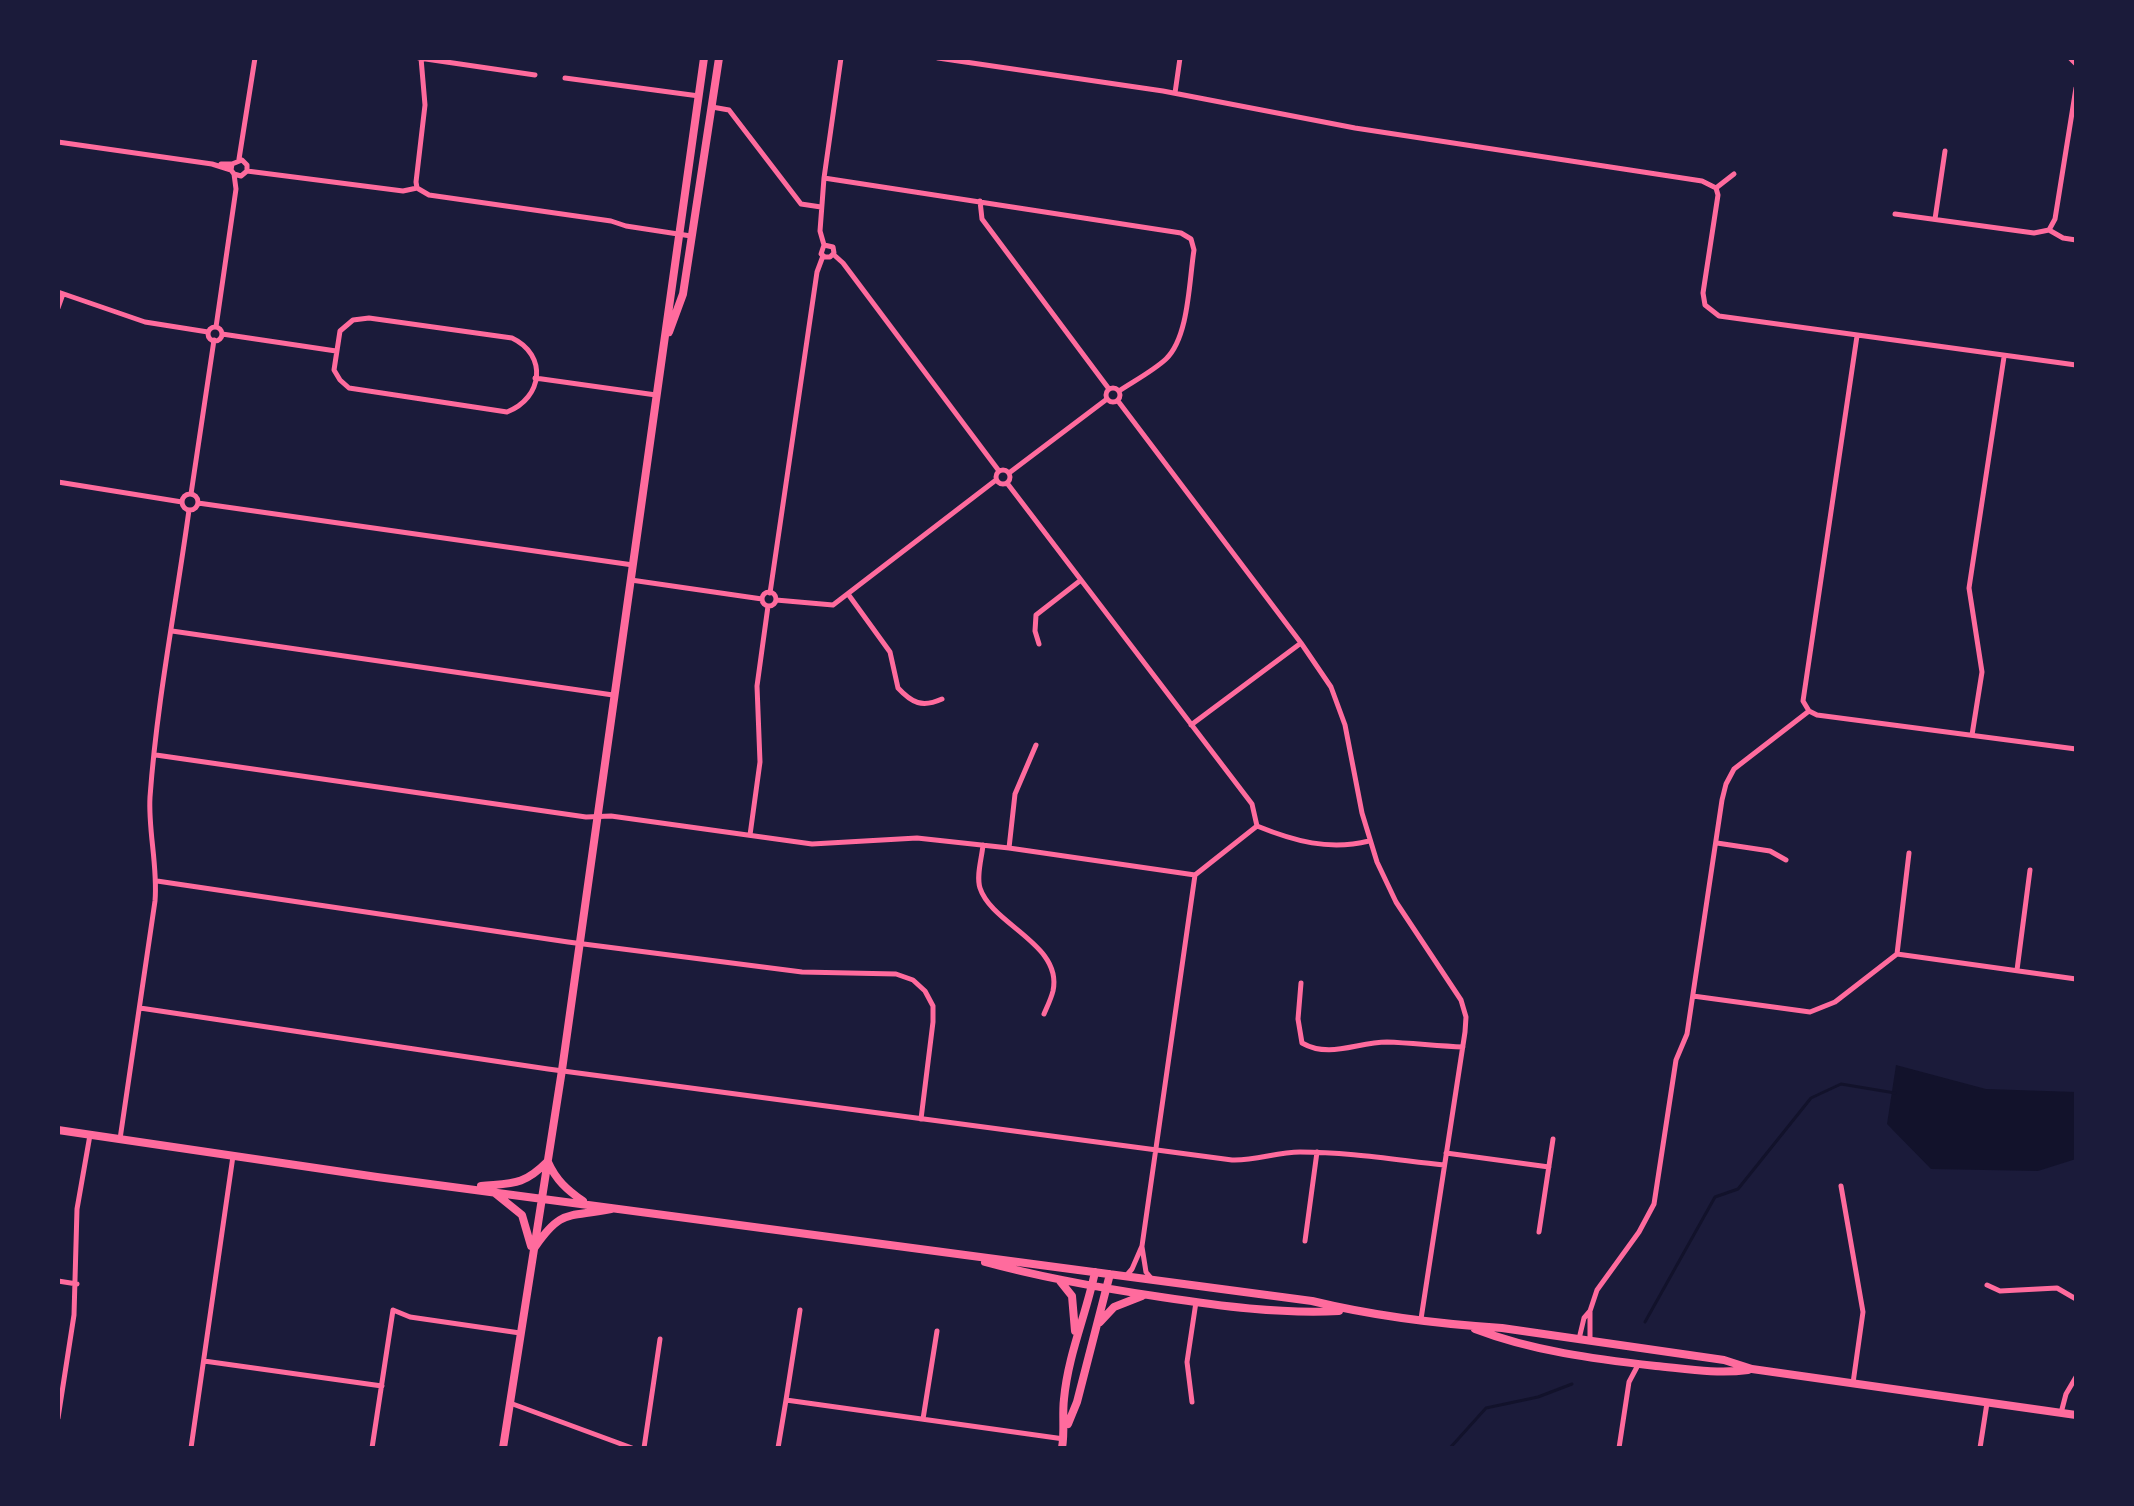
<!DOCTYPE html>
<html>
<head>
<meta charset="utf-8">
<style>
	body { margin:0 }
	#map { position:relative; width:2134px; height:1506px; overflow:hidden; background:#1b1b3a; font-family:"PT Sans",sans-serif }
	canvas { display:block }
	.frame { position:absolute; inset:0; border:60px solid #1b1b3a; pointer-events:none }
</style>
</head>
<body>
<div id="map">
<canvas width="2134" height="1506"></canvas>
<div class="frame"></div>
</div>
<script>
const g = document.querySelector('canvas').getContext('2d');
g.lineJoin = 'round';
function fillPath(path, color) { g.fillStyle = color; g.fill(path, 'evenodd'); }
function trace(path, color, width, dash) { g.strokeStyle = color; g.lineWidth = width; g.lineCap = dash ? 'butt' : 'round'; g.setLineDash(dash || []); g.stroke(path); }
const water = new Path2D(`
	M1896,1065L1986,1089L2076,1092V1159L2038,1171L1931,1169L1887,1124Z`);
const stream = new Path2D(`
	M1645,1322L1715,1197L1738,1189L1811,1098L1841,1084L1895,1093
	M1450,1448L1486,1408L1538,1397L1572,1384`);
const minor = new Path2D(`
	M419,58L535,75
	M938,58L1163,91L1355,128L1702,181L1716,188L1718,195L1703,293L1705,305L1719,316L2076,365
	M2070,58L2076,64
	M565,78L699,96
	M1175,93L1180,58
	M712,107L729,110L801,204L821,207
	M58,142L212,164L231,170
	M239,159L255,58
	M221,164H232L242,160L247,165V171L241,176L234,174L231,170L232,164
	M247,171L403,191L417,188L429,195L611,221L626,226L691,236
	M824,178L1181,233L1191,239L1194,250C1189,281 1189,337 1166,359C1153,371 1134,381 1119,391
	M417,188L416,182L425,105L421,58
	M1716,188L1734,174
	M980,201L982,219L1109,389
	M1895,214L2034,233L2049,230L2055,219L2076,88
	M1935,219L1945,151
	M2049,230L2063,238L2076,240
	M824,245L833,247L834,253L830,257H825L821,254L824,245L820,231L824,178L841,58
	M833,254L843,263L999,471
	M58,292L145,322L208,332
	M58,308L63,294
	M369,318L512,338C548,355 543,398 507,412L349,388L340,380L334,370L340,331L353,320Z
	M216,327L236,189L234,174
	M208 334a7 7 0 1 1 14 0a7 7 0 1 1-14 0Z
	M222,334L336,351
	M535,378L656,395
	M1106 395a7 7 0 1 1 14 0a7 7 0 1 1-14 0Z
	M1118,401L1301,643L1331,687L1345,725L1362,813L1377,862L1396,902L1461,1000L1466,1017L1465,1032L1421,1319
	M996 477a7 7 0 1 1 14 0a7 7 0 1 1-14 0Z
	M1009,473L1107,399
	M58,482L182,502
	M1007,483L1252,804L1257,826
	M191,494L214,340
	M182 502a8 8 0 1 1 16 0a8 8 0 1 1-16 0Z
	M198,503L633,565
	M631,580L762,599
	M762 599a7 7 0 1 1 14 0a7 7 0 1 1-14 0Z
	M770,593L817,272L823,256
	M848,594L890,652L898,688C912,703 922,708 942,699
	M776,600L833,605L996,480
	M172,631L613,695
	M1039,644L1035,631L1036,615L1081,580
	M1809,711L1803,701L1857,336
	M1191,725L1301,643
	M1972,735L1982,672L1969,588L2004,357
	M156,755L586,817L611,816L812,844L917,838L1009,848L1195,875
	M1257,826C1294,841 1329,851 1369,841
	M750,835L760,762L757,686L768,606
	M1717,843L1770,851L1786,860
	M983,845C982,857 976,876 980,888C992,925 1063,944 1053,991C1051,999 1047,1007 1044,1014
	M1009,848L1015,794L1036,745
	M157,881L568,942L802,972L896,974L913,980L925,991L933,1006V1022L921,1119
	M1897,954L1909,853
	M2017,970L2030,870
	M1301,983L1298,1019L1302,1043C1330,1059 1357,1042 1387,1042C1412,1043 1438,1046 1463,1047
	M1693,996L1810,1012L1835,1002L1897,954L2076,979
	M140,1008L548,1069L1232,1160C1255,1161 1277,1152 1300,1152C1348,1152 1397,1160 1444,1165
	M120,1139L155,901C158,866 148,831 150,797C157,701 176,605 189,510
	M1446,1153L1549,1167
	M1841,1186L1863,1312L1853,1383
	M1539,1232L1553,1139
	M1305,1241L1317,1152
	M1142,1247L1146,1272L1151,1278
	M1126,1276L1132,1269L1142,1246L1195,875L1257,826
	M58,1281L77,1284
	M1987,1285L2000,1291L2057,1288L2076,1299
	M1579,1339L1584,1318L1590,1311L1597,1290L1639,1232L1654,1204L1676,1060L1687,1034L1722,800L1726,784L1734,769L1809,711L1817,715L2076,749
	M1590,1341V1312
	M204,1361L382,1386
	M786,1400L800,1310
	M1192,1402L1187,1362L1196,1302
	M510,1403L632,1448
	M2061,1413L2066,1394L2076,1377
	M58,1418L74,1315L77,1209L90,1135
	M923,1419L937,1331
	M191,1448L233,1156
	M372,1448L393,1310L410,1317L520,1333
	M644,1448L660,1339
	M778,1448L786,1400L1064,1439
	M1619,1448L1629,1382L1638,1365
	M1980,1448L1987,1403`);
const primary = new Path2D(`
	M669,332L683,294L719,58
	M58,1130L377,1177L1312,1301C1374,1316 1438,1324 1502,1328L1724,1360L1752,1369L2076,1415
	M548,1162C556,1180 567,1190 583,1201
	M481,1186C512,1183 523,1186 547,1162
	M496,1194L522,1215L531,1246
	M535,1247C562,1208 568,1218 611,1209
	M985,1262C1043,1278 1101,1288 1161,1297C1220,1306 1279,1314 1339,1311
	M1060,1281L1072,1296L1075,1331
	M1100,1322L1114,1307L1142,1296
	M1475,1329C1532,1351 1595,1359 1656,1366C1687,1369 1717,1374 1748,1370
	M1068,1424L1077,1402L1110,1274
	M503,1448L562,1070L704,58
	M1062,1448C1065,1431 1062,1415 1064,1399C1068,1355 1086,1315 1095,1272`);
fillPath(water, '#12122b');
trace(stream, '#12122b', 3);
trace(minor, '#ff6b9d', 5);
trace(primary, '#ff6b9d', 8);
</script>
</body>
</html>
